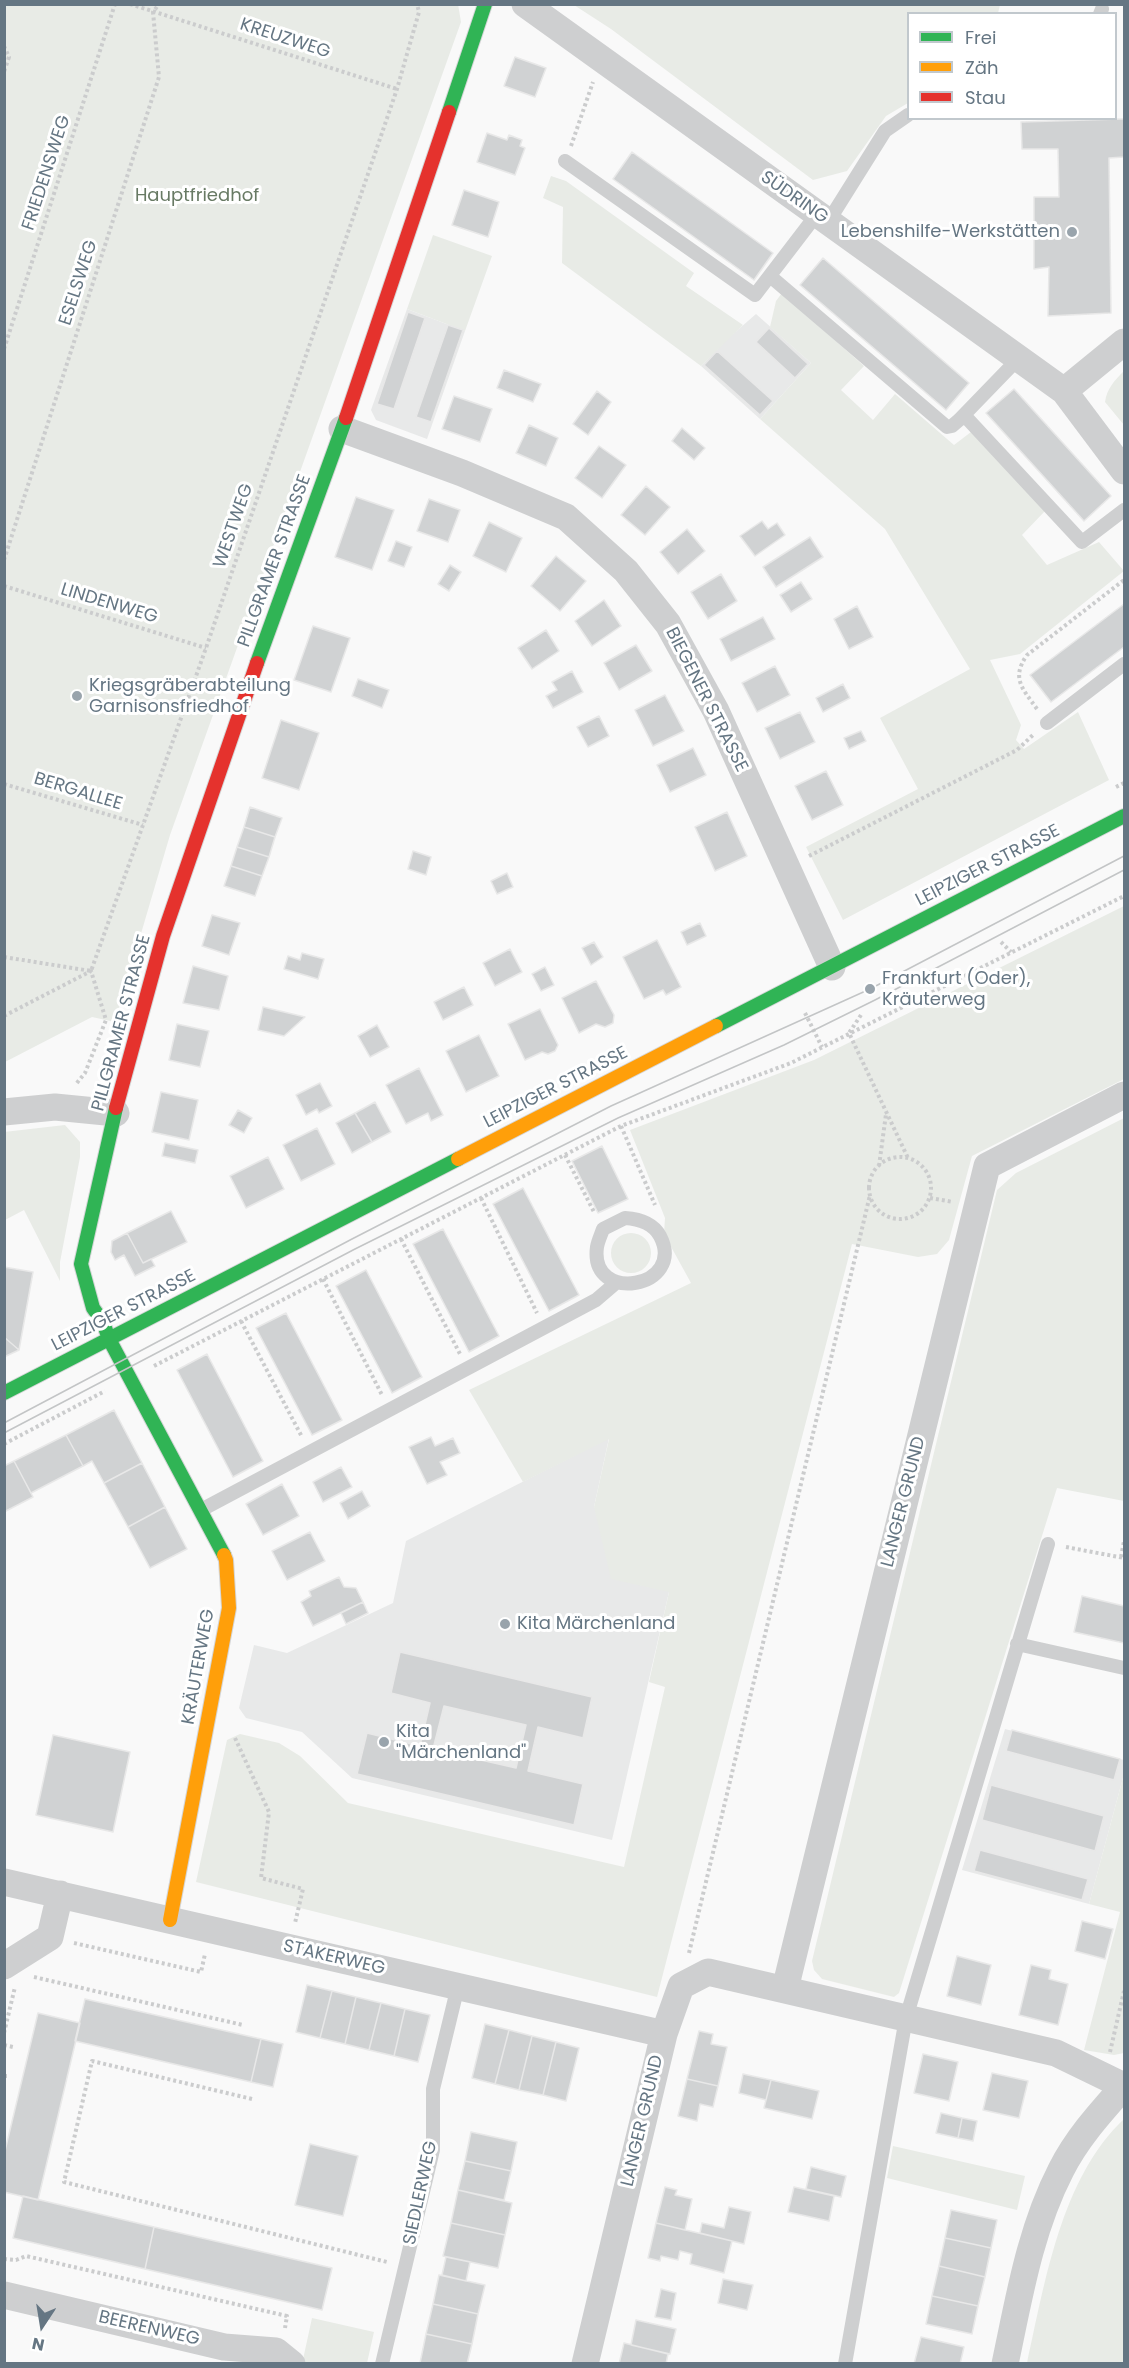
<!DOCTYPE html>
<html>
<head>
<meta charset="utf-8">
<style>
	body { margin:0 }
	#map { position:relative; width:1129px; height:2368px; overflow:hidden; background:#f9f9f9; font-family:Poppins,sans-serif }
	canvas { display:block }
	.frame { position:absolute; inset:0; border:6px solid #657683; pointer-events:none }
	.legend { position:absolute; left:907px; top:12px; width:210px; height:108px; box-sizing:border-box; background:#fff; border:2px solid #c1c8cd; margin:0; padding:8px 10px; list-style:none; font-size:18px; color:#657683 }
	.legend li { display:flex; align-items:center; gap:12px; height:30px }
	.legend b { width:30px; border:2px solid #c1c8cd }
	.north { position:absolute; left:12px; top:2296px; width:60px; height:60px; -webkit-text-stroke:4px #fff; paint-order:stroke; rotate:192deg; font-size:16px; font-weight:700; line-height:24px; text-align:center; color:#657683 }
	.north::after { content:''; display:block; margin:auto; width:21px; height:27px; background:#657683; clip-path:polygon(50% 0,100% 100%,50% 72%,0 100%) }
</style>
</head>
<body>
<div id="map">
<canvas width="1129" height="2368"></canvas>
<div class="frame"></div>
<ul class="legend">
<li><b style="height:8px;background:#30b455"></b>Frei</li>
<li><b style="height:8px;background:#ff9f0a"></b>Zäh</li>
<li><b style="height:8px;background:#e5322d"></b>Stau</li>
</ul>
<div class="north">N</div>
</div>
<script>
const g = document.querySelector('canvas').getContext('2d');
g.lineJoin = 'round';
function fillPath(path, color) { g.fillStyle = color; g.fill(path, 'evenodd'); }
function trace(path, color, width, dash) { g.strokeStyle = color; g.lineWidth = width; g.lineCap = dash ? 'butt' : 'round'; g.setLineDash(dash || []); g.stroke(path); }
function write(font, color, halo, rows, align = 'center') {
  g.font = font + ' Poppins,sans-serif'; g.lineWidth = 6; g.setLineDash([]); g.textBaseline = 'middle'; g.strokeStyle = halo; g.fillStyle = color; for (const [text, x, y, turn = 0] of rows) {
    g.save(); g.translate(x, y); g.rotate((+turn || 0) * Math.PI / 180); g.textAlign = isNaN(turn) ? turn : align; if (halo) g.strokeText(text, 0, 0); g.fillText(text, 0, 0); g.restore();
  }
}
const built = new Path2D(`
	M407,309L465,331L427,439L376,420L371,410Z
	M756,314L811,363L760,419L701,366L725,341Z
	M609,1438L594,1507L669,1592L612,1840L352,1778L302,1732L246,1718L239,1708L254,1645L287,1653L393,1603L406,1541Z
	M1005,1729L1124,1760V1774L1089,1904L962,1870Z`);
const green = new Path2D(`
	M5,4H458L461,22L170,835L115,1022L92,1017L5,1062Z
	M574,5H1000L998,13L908,14V103L886,116L847,171L813,180L611,29Z
	M551,176L566,181L694,273L686,286L743,325L701,366L562,263L563,207L543,198Z
	M433,235L492,256L465,331L407,309Z
	M782,293L864,366L841,390L873,420L895,394L954,445L971,432L1045,511L1022,535L1047,565L1099,542L1124,571L1020,654L990,660L1021,725L1016,740L1024,749L1078,712L1109,780L843,920L806,847L918,789L880,718L970,669L885,529L760,419L811,363L770,327L776,301Z
	M1124,371V425L1105,402C1107,388 1115,380 1124,371Z
	M1124,906V1079L972,1156L949,1240L937,1254L918,1257L852,1244L657,1997L196,1882L227,1740L240,1734L279,1743L300,1756L348,1803L624,1867L665,1687L649,1682L669,1592L611,1579L594,1507L609,1439L523,1482L469,1390L691,1283L664,1234L665,1218L630,1130L814,1060Z
	M1124,1118V1501L1057,1488L899,1993L894,1997L822,1979L814,1970L812,1961L997,1190L1016,1173Z
	M65,1125L80,1142V1157L60,1262V1281L24,1210L5,1220L4,1132Z
	M611 1253a20 20 0 1 1 40 0a20 20 0 1 1-40 0Z
	M1124,1774V2053L1114,2055L1084,2050L1120,1912L1089,1904Z
	M1124,2119V2363H1027C1045,2282 1061,2178 1124,2119Z
	M893,2146L1025,2176L1017,2210L887,2178Z
	M312,2318L374,2332L367,2363L302,2364Z`);
const building = new Path2D(`
	M515,57L546,68L535,97L504,86Z
	M1120,119H1124V157L1109,158L1111,313L1048,316L1049,267L1034,269V197H1059L1058,149H1022L1021,122Z
	M487,133L507,140L509,135L522,140L520,146L525,148L515,175L477,162Z
	M632,152L773,253L754,280L613,179Z
	M464,190L499,202L488,237L452,225Z
	M823,258L969,383L946,410L800,285Z
	M408,312L425,318L394,409L377,404Z
	M448,325L463,330L431,422L416,417Z
	M769,328L808,364L795,378L756,342Z
	M717,351L773,401L760,415L704,365Z
	M504,370L541,384L533,402L497,388Z
	M1014,389L1111,496L1084,521L986,413Z
	M597,391L611,402L588,435L573,424Z
	M454,396L492,409L480,442L442,429Z
	M529,425L558,438L546,466L516,453Z
	M682,428L705,448L694,460L672,441Z
	M599,446L626,465L602,498L575,478Z
	M646,486L670,507L645,535L621,515Z
	M356,497L394,510L372,570L335,557Z
	M429,499L460,510L448,542L417,531Z
	M762,521L768,529L777,523L785,535L755,556L740,536Z
	M489,522L522,538L506,572L473,556Z
	M687,529L705,551L678,574L660,552Z
	M810,537L823,557L776,587L763,567Z
	M396,541L412,547L404,567L388,561Z
	M556,556L586,581L560,611L531,586Z
	M450,565L461,572L449,591L438,584Z
	M721,574L737,601L708,619L691,592Z
	M801,582L812,599L791,612L780,595Z
	M604,600L621,626L592,646L575,621Z
	M1124,604V647L1051,702L1030,675Z
	M857,606L873,637L849,649L834,619Z
	M763,617L775,639L731,661L720,639Z
	M313,626L350,638L331,692L294,680Z
	M546,630L559,651L532,669L518,648Z
	M636,645L652,671L619,690L604,663Z
	M775,666L790,695L757,712L742,683Z
	M572,671L583,692L553,708L546,696L557,690L552,682Z
	M358,679L389,690L382,708L352,696Z
	M843,684L850,698L823,712L816,698Z
	M665,695L684,731L653,746L635,710Z
	M800,712L815,742L780,759L765,728Z
	M599,716L609,736L588,747L577,727Z
	M281,720L319,733L299,790L262,778Z
	M861,731L866,741L849,749L844,738Z
	M693,748L706,775L670,792L657,765Z
	M826,771L843,805L812,820L795,786Z
	M250,807L282,818L275,837L244,827Z
	M727,812L747,856L715,871L695,827Z
	M244,827L275,837L269,857L237,847Z
	M237,847L269,857L262,876L231,866Z
	M413,851L431,857L426,875L408,869Z
	M231,866L262,876L255,896L224,886Z
	M507,873L513,887L497,894L491,881Z
	M212,915L240,923L229,955L202,946Z
	M700,923L706,936L687,945L681,932Z
	M657,940L681,987L666,995L663,990L644,999L623,957Z
	M594,942L603,957L591,965L582,948Z
	M510,949L522,972L495,986L483,963Z
	M302,953L324,959L318,979L284,969L288,956L300,960Z
	M193,966L228,976L219,1010L183,1003Z
	M545,967L554,985L541,991L532,974Z
	M596,981L614,1015L613,1023L605,1027L596,1024L579,1033L562,998Z
	M464,987L473,1005L443,1020L434,1002Z
	M263,1007L305,1017L284,1036L258,1030Z
	M540,1009L558,1045L555,1051L548,1054L542,1052L525,1060L508,1024Z
	M177,1024L209,1031L200,1067L169,1060Z
	M377,1025L389,1047L370,1057L358,1036Z
	M479,1035L499,1076L466,1092L446,1051Z
	M419,1068L443,1115L431,1121L428,1113L406,1124L386,1085Z
	M320,1083L332,1106L319,1113L317,1109L306,1115L296,1095Z
	M161,1092L198,1100L189,1140L152,1132Z
	M375,1102L391,1132L372,1142L355,1113Z
	M238,1110L252,1118L244,1133L229,1125Z
	M355,1113L372,1142L352,1153L336,1123Z
	M317,1128L335,1164L301,1181L283,1145Z
	M165,1143L198,1150L195,1163L162,1156Z
	M602,1146L628,1199L598,1213L572,1161Z
	M268,1157L284,1189L246,1208L230,1176Z
	M523,1188L579,1295L549,1311L493,1204Z
	M171,1211L187,1242L143,1263L127,1233Z
	M443,1229L499,1336L469,1352L413,1244Z
	M127,1233L143,1263L151,1259L155,1266L135,1276L124,1255L115,1260L111,1252L112,1241Z
	M4,1267L33,1272L19,1350L4,1337Z
	M366,1270L422,1377L392,1393L336,1286Z
	M286,1313L342,1420L312,1435L256,1328Z
	M4,1337L19,1350L4,1357Z
	M207,1354L263,1461L233,1477L177,1370Z
	M114,1410L142,1463L104,1483L92,1461L83,1466L66,1435Z
	M66,1435L83,1466L31,1493L14,1461Z
	M431,1437L435,1446L453,1438L460,1453L440,1462L447,1475L427,1484L409,1447Z
	M14,1461L33,1497L4,1512V1466Z
	M142,1463L165,1507L128,1527L104,1483Z
	M341,1467L352,1487L323,1502L313,1482Z
	M282,1484L299,1516L263,1535L246,1504Z
	M362,1491L370,1506L348,1519L340,1503Z
	M165,1507L187,1549L150,1568L128,1527Z
	M310,1532L325,1561L287,1580L272,1551Z
	M339,1577L344,1587L356,1588L363,1602L313,1626L301,1602L311,1596L309,1591Z
	M1082,1596L1124,1606V1643L1074,1632Z
	M363,1602L368,1613L346,1624L341,1613Z
	M400,1652L592,1697L583,1738L538,1727L528,1771L583,1784L574,1825L357,1774L367,1733L420,1746L430,1703L391,1693ZM444,1706L526,1725L516,1768L433,1749Z
	M1012,1730L1120,1759L1114,1780L1006,1751Z
	M53,1735L130,1752L113,1832L36,1815Z
	M991,1785L1104,1816L1095,1851L982,1820Z
	M980,1850L1088,1879L1082,1900L974,1871Z
	M1082,1921L1113,1929L1105,1959L1075,1951Z
	M957,1956L991,1965L981,2005L947,1996Z
	M1031,1965L1051,1970L1049,1979L1068,1984L1058,2025L1019,2015Z
	M307,1985L332,1991L320,2038L296,2032Z
	M332,1991L356,1997L345,2044L320,2038Z
	M356,1997L381,2003L369,2050L345,2044Z
	M85,1999L261,2039L251,2082L75,2041Z
	M381,2003L405,2009L394,2056L369,2050Z
	M405,2009L430,2015L418,2062L394,2056Z
	M38,2013L80,2023L38,2200L4,2192V2155Z
	M485,2024L509,2030L495,2084L472,2078Z
	M509,2030L532,2036L519,2090L495,2084Z
	M699,2031L713,2034L711,2044L727,2047L718,2086L687,2079Z
	M532,2036L556,2042L543,2095L519,2090Z
	M261,2039L283,2044L273,2087L251,2082Z
	M556,2042L579,2048L566,2101L543,2095Z
	M923,2054L958,2062L949,2101L914,2093Z
	M992,2073L1028,2081L1019,2118L983,2110Z
	M743,2074L771,2080L766,2100L739,2093Z
	M687,2079L718,2086L713,2107L700,2104L697,2121L678,2116Z
	M771,2080L819,2091L812,2119L764,2108Z
	M941,2113L962,2118L958,2138L936,2133Z
	M962,2118L977,2121L973,2141L958,2138Z
	M471,2132L517,2142L511,2171L465,2161Z
	M310,2144L358,2156L343,2216L295,2205Z
	M465,2161L511,2171L504,2200L458,2190Z
	M811,2167L846,2176L841,2197L806,2189Z
	M665,2187L677,2190L675,2195L692,2199L685,2230L656,2223Z
	M794,2187L834,2196L829,2221L788,2212Z
	M458,2190L512,2203L505,2235L451,2223Z
	M23,2196L154,2227L145,2269L13,2238Z
	M729,2207L751,2212L744,2244L700,2233L702,2223L724,2228Z
	M951,2210L997,2220L991,2248L945,2238Z
	M451,2223L505,2235L498,2268L443,2256Z
	M656,2223L732,2241L724,2273L690,2264L692,2254L680,2251L678,2260L661,2256L660,2261L648,2258Z
	M154,2227L332,2268L322,2310L145,2269Z
	M945,2238L991,2248L985,2277L939,2266Z
	M446,2257L470,2262L466,2281L442,2275Z
	M939,2266L985,2277L978,2306L932,2296Z
	M439,2275L485,2285L478,2314L433,2304Z
	M723,2279L753,2285L747,2310L718,2303Z
	M661,2289L676,2293L671,2320L655,2317Z
	M932,2296L978,2306L972,2334L926,2324Z
	M433,2304L478,2314L472,2344L426,2334Z
	M636,2320L676,2329L670,2354L631,2345Z
	M426,2334L472,2344L467,2364L420,2363Z
	M921,2337L964,2347L960,2364H914Z
	M624,2343L668,2354L666,2364H619Z`);
const path = new Path2D(`
	M130,4L397,89
	M4,46L9,57L4,72
	M571,146L593,82
	M4,349L115,4
	M4,560L159,77L153,12L159,4
	M4,586L206,648
	M1037,709C1022,688 1011,678 1027,655L1124,580
	M4,784L143,825
	M1116,787L1124,783
	M809,856L1017,750L1034,734
	M1001,942L1011,952
	M4,957L91,971L206,648L397,89L419,12L417,4
	M805,1013L822,1047
	M861,1015L849,1033L908,1158
	M4,1016L91,971L106,1020L85,1073L76,1084
	M621,1126L655,1205
	M565,1155L594,1212
	M869 1188a31 31 0 1 1 62 0a31 31 0 1 1-62 0Z
	M879,1166L886,1114
	M481,1198L537,1313
	M930,1198L953,1202
	M401,1239L460,1354
	M323,1279L382,1395
	M241,1321L302,1437
	M154,1366L621,1126L791,1063L1124,896
	M4,1444L105,1391
	M1066,1547L1124,1558
	M1121,1557L1124,1541
	M235,1738L269,1812L261,1878L303,1889L295,1923
	M74,1943L201,1972L205,1954
	M689,1953L870,1195
	M34,1977L243,2025
	M4,2033L15,1987
	M4,2045L13,2047
	M1110,2052L1124,1991
	M4,2076H7
	M252,2099L92,2061L64,2182L387,2262
	M4,2259L16,2260L26,2256L287,2316L285,2328`);
const lane = new Path2D(`
	M1100,14L1102,9
	M565,161L755,295L817,214
	M828,222L885,131L908,115
	M770,276L947,427L952,426L959,420L1019,358
	M964,415L1082,542L1124,510
	M1047,723L1124,664
	M625,1218C640,1219 653,1223 660,1236C687,1288 589,1305 597,1247C598,1241 601,1235 603,1229Z
	M201,1510L596,1300L617,1282
	M1017,1644L1124,1668
	M382,2364L433,2150V2089L458,1986
	M845,2364L906,2018L1048,1544`);
const street = new Path2D(`
	M525,4L1064,391L1124,471
	M1064,391L1124,342
	M342,429L462,473L566,517L626,571L668,624L716,711L832,967
	M4,1112L55,1107L116,1113
	M4,1882L664,2034
	M4,1966L50,1937L60,1894
	M785,1989L987,1166L1124,1095
	M4,2295L224,2347L276,2351L292,2364
	M585,2364L664,2034L681,1986L708,1972L1056,2053L1124,2086
	M1005,2364C1019,2298 1030,2230 1061,2170C1077,2138 1101,2112 1124,2086`);
const fast = new Path2D(`
	M449,112L485,4
	M257,663L346,418
	M716,1026L1124,816
	M116,1108L81,1264L93,1308L103,1322L109,1339L224,1555
	M4,1393L458,1159`);
const slow = new Path2D(`
	M458,1159L716,1026
	M170,1920L229,1608L226,1560L224,1555`);
const jam = new Path2D(`
	M346,418L449,112
	M116,1108L163,936L257,663`);
const tram = new Path2D(`
	M4,1423L352,1239L611,1106L870,989L1124,856
	M4,1433L355,1249L618,1118L784,1045L875,1000L1124,870`);
const markers = [
	[1072,232,6,"#99a4ac"],
	[77,696,6,"#99a4ac"],
	[870,989,6,"#99a4ac"],
	[505,1624,6,"#99a4ac"],
	[384,1742,6,"#99a4ac"]
];
const streetNames = [
	["KREUZWEG",285,39,18],
	["FRIEDENSWEG",47,173,-72],
	["SÜDRING",794,198,35],
	["ESELSWEG",79,283,-72],
	["WESTWEG",234,526,-71],
	["PILLGRAMER STRASSE",275,561,-70],
	["LINDENWEG",109,604,17],
	["BIEGENER STRASSE",706,700,63],
	["BERGALLEE",78,792,17],
	["LEIPZIGER STRASSE",988,866,-27],
	["PILLGRAMER STRASSE",122,1023,-75],
	["LEIPZIGER STRASSE",556,1088,-27],
	["LEIPZIGER STRASSE",124,1311,-27],
	["LANGER GRUND",904,1502,-76],
	["KRÄUTERWEG",199,1667,-80],
	["STAKERWEG",334,1958,13],
	["LANGER GRUND",643,2121,-77],
	["SIEDLERWEG",421,2193,-78],
	["BEERENWEG",149,2329,13]
];
const parkNames = [
	["Hauptfriedhof",197,196]
];
const poiNames = [
	["Lebenshilfe-Werkstätten",1060,232,"right"],
	["Kriegsgräberabteilung",89,686],
	["Garnisonsfriedhof",89,707],
	["Frankfurt (Oder),",882,979],
	["Kräuterweg",882,1000],
	["Kita Märchenland",517,1624],
	["Kita",396,1732],
	["\"Märchenland\"",396,1753]
];
fillPath(built, '#e8e9e9');
fillPath(green, '#e8ebe6');
fillPath(building, '#d0d2d3');
trace(building, '#e8e8e8', 1.5);
trace(fast, '#d5d6d7', 16);
trace(slow, '#d5d6d7', 16);
trace(jam, '#d5d6d7', 16);
trace(path, '#cbcccd', 4, [3, 3]);
trace(lane, '#cecfd0', 14);
trace(street, '#cecfd0', 27);
trace(fast, '#30b455', 14);
trace(slow, '#ff9f0a', 14);
trace(jam, '#e5322d', 14);
trace(tram, '#c3c5c6', 1.5);
for (const [x, y, r, color] of markers) { const dot = new Path2D(); dot.arc(x, y, r, 0, 2 * Math.PI); g.fillStyle = color; g.fill(dot); trace(dot, '#fff', 2); }
write('18px', '#657683', '#fff', streetNames);
write('18px', '#687a64', '#fff', parkNames);
write('18px', '#657683', '#fff', poiNames, 'left');
</script>
</body>
</html>
